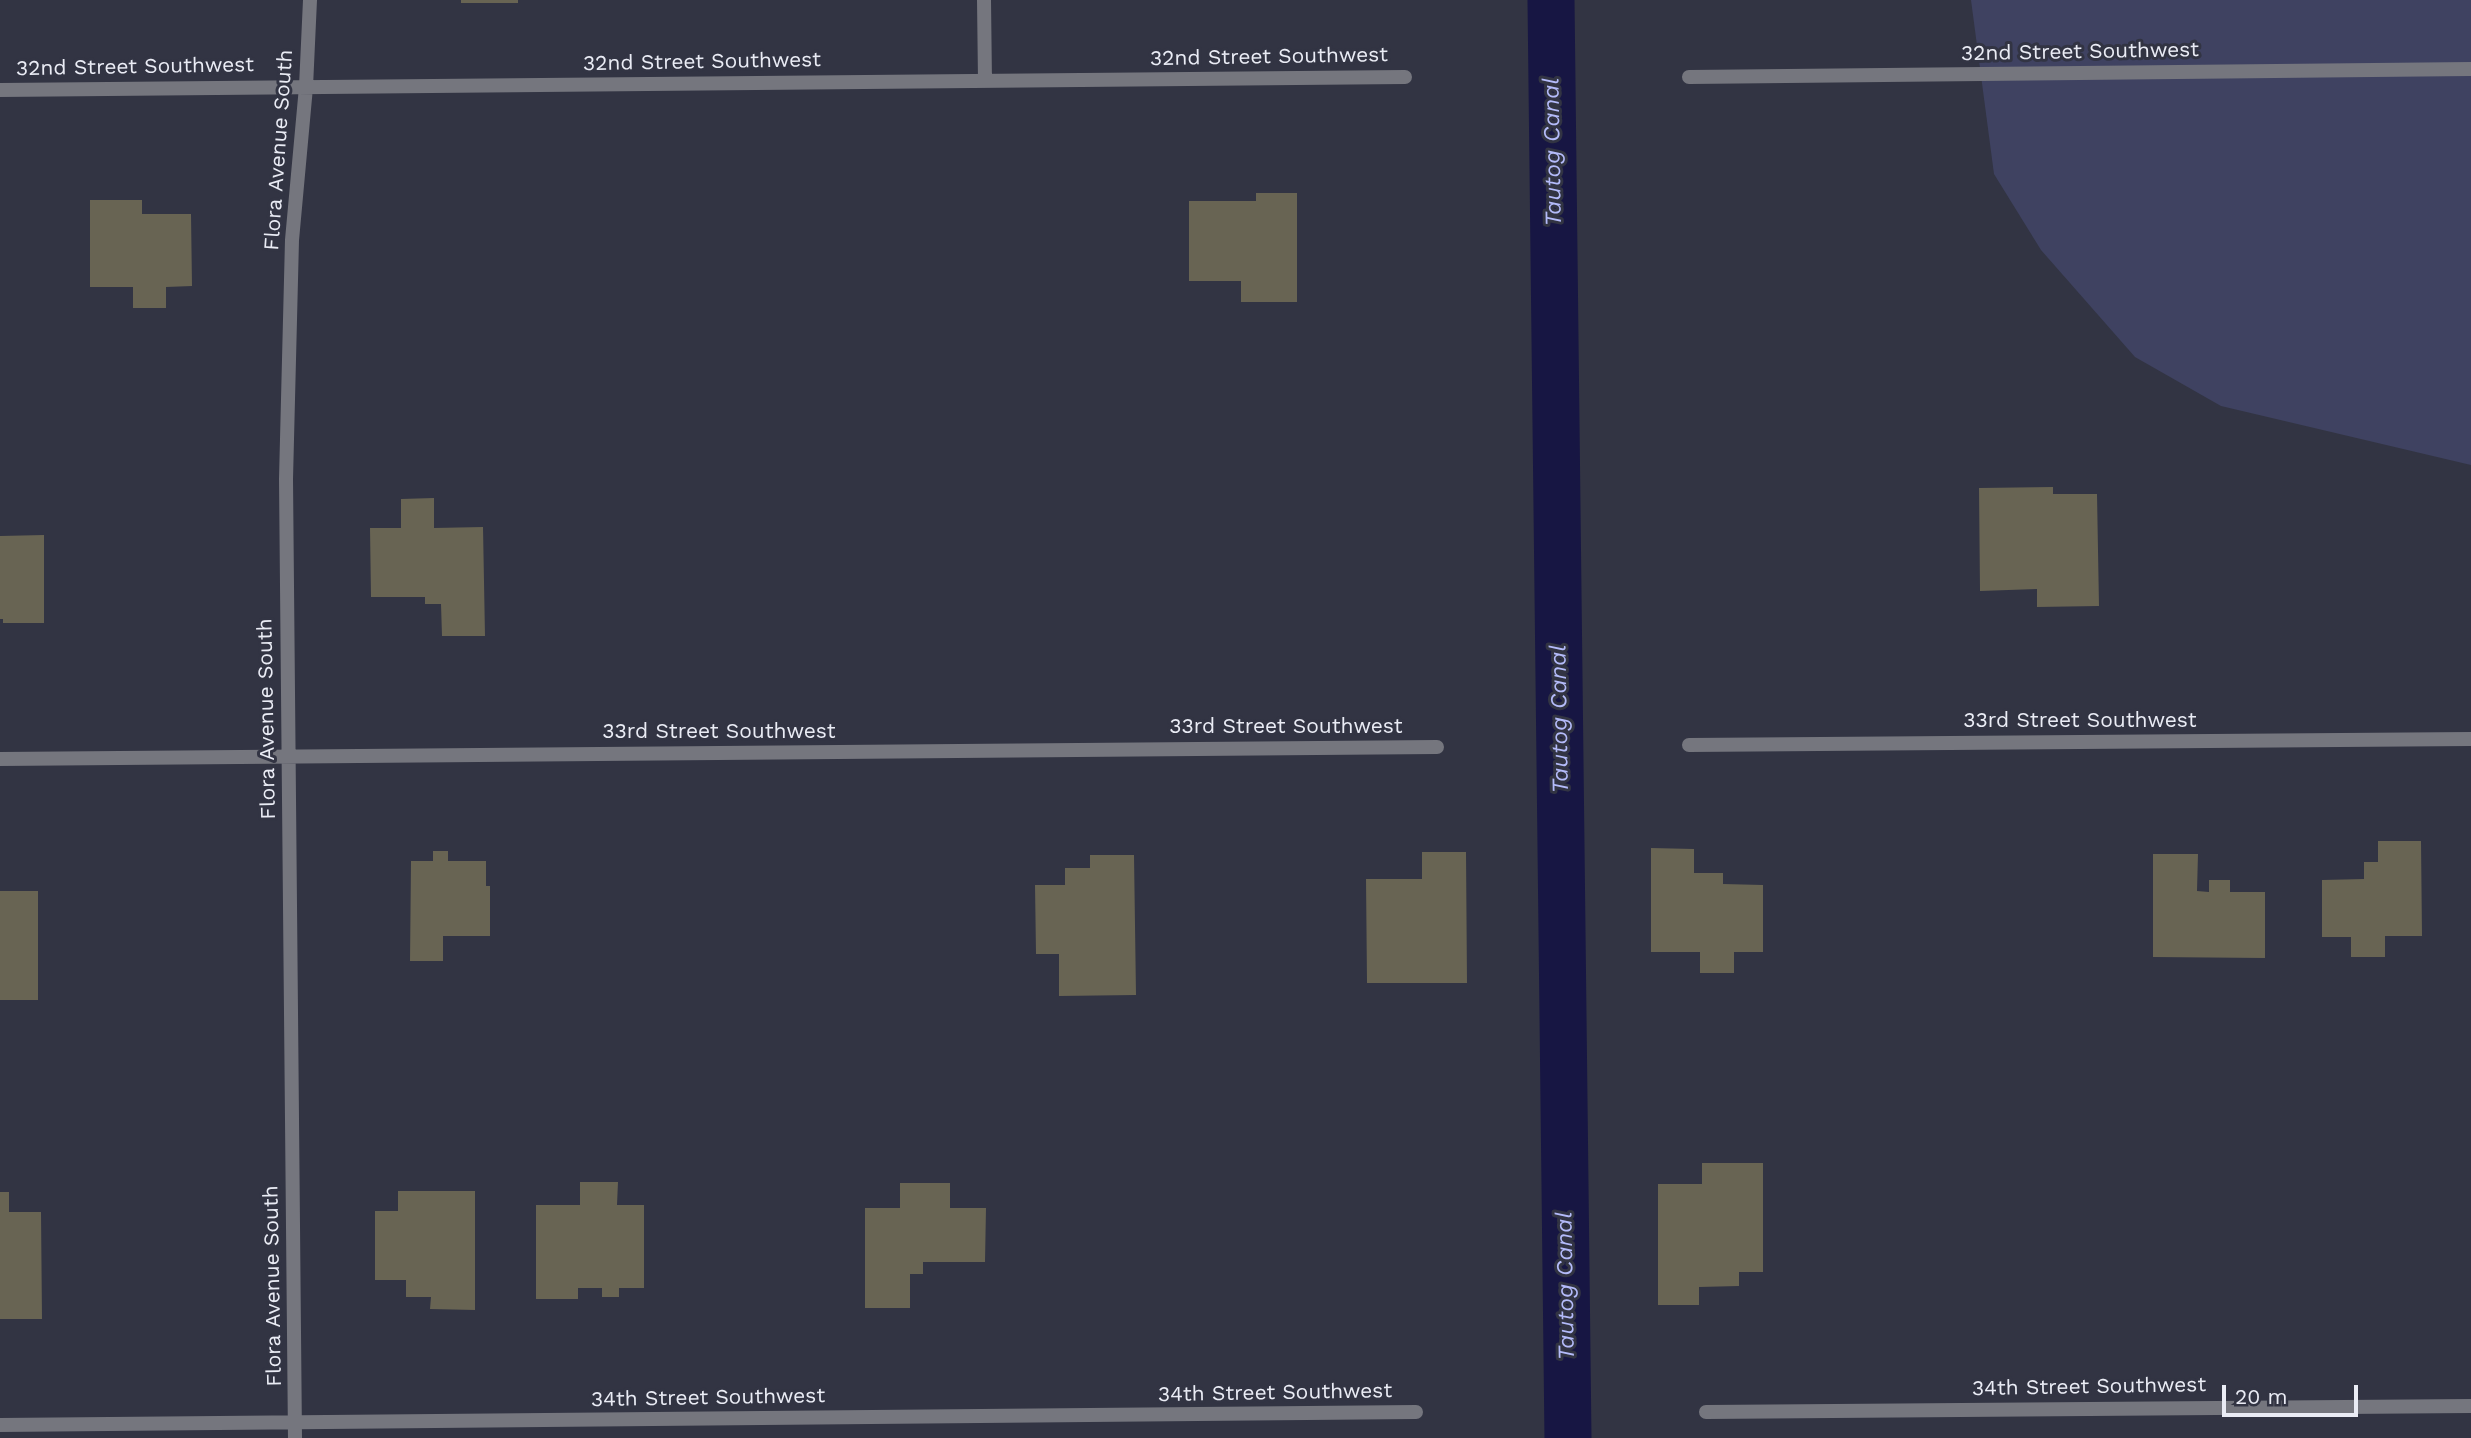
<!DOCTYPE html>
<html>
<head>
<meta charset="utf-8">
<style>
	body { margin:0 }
	#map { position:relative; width:2471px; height:1438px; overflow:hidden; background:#323443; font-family:"Work Sans",sans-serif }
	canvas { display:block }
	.scale { position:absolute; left:2222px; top:1385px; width:136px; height:32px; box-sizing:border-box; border:4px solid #eaecf5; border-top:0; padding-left:9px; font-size:21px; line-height:24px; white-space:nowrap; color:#eaecf5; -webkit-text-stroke:5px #323443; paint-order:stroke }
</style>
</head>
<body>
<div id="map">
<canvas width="2471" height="1438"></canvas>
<div class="scale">20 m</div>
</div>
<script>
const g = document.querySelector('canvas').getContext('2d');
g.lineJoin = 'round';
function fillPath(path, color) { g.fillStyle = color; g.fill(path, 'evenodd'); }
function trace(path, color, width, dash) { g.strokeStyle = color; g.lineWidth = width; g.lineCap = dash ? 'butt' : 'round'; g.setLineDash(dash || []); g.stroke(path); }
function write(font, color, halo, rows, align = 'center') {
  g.font = font + ' "Work Sans",sans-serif'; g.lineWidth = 6; g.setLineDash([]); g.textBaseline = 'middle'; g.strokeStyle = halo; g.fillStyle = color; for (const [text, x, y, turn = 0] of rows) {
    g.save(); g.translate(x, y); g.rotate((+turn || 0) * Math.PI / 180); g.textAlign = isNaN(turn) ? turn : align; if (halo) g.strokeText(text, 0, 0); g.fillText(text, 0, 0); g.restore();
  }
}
const green = new Path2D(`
	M1971,0H2471V465L2221,406L2135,357L2041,250L1994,174Z`);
const canal = new Path2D(`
	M1551,0L1568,1438`);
const building = new Path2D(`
	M461,0H518V3H461Z
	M1256,193H1297V302H1241V281H1189V201H1256Z
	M90,200H142V214H191L192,286L166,287V308H133V287H90Z
	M2053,487V494H2097L2099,606L2037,607V589L1980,591L1979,488Z
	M434,498V528L483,527L485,636H442L441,604H425V597H371L370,528H401V499Z
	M44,535V623H3V619H0V536Z
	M2378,841H2421L2422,936H2385V957H2351V937H2322V880L2364,879V862H2378Z
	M1651,848L1694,849V873H1723V884L1763,885V952H1734V973H1700V952H1651Z
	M433,851H448V861H486V886H490V936H443V961H410L411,861H433Z
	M1422,852H1466L1467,983H1367L1366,879H1422Z
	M2153,854H2198L2197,891L2209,892V880H2230V892H2265V958L2153,957Z
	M1090,855H1134L1136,995L1059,996V954H1036L1035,885H1065V868H1090Z
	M0,891H38V1000H0Z
	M1702,1163H1763V1272H1739V1286L1699,1287V1305H1658V1184H1702Z
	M580,1182H618L617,1205H644V1288H619V1297H602V1288H578V1299H536V1205H580Z
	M900,1183H950V1208H986L985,1262H923V1274H910V1308H865V1208H900Z
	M398,1191H475V1310L430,1309L431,1297H406V1280H375V1211H398Z
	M0,1192H9V1212H41L42,1319H0Z`);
const minor = new Path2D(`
	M984,0L985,81
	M1689,77L2471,69
	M0,90L1405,77
	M1689,745L2471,739
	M0,759L1437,747
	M1706,1412L2471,1406
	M0,1425L1416,1412
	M295,1438L286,479L292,240L306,87L310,0`);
const streetNames = [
	["32nd Street Southwest",2080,52,-1],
	["32nd Street Southwest",1269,57,-1],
	["32nd Street Southwest",702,62,-1],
	["32nd Street Southwest",135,67,-1],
	["Flora Avenue South",279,150,-86],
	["Flora Avenue South",267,719,-91],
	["33rd Street Southwest",2080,721],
	["33rd Street Southwest",1286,727],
	["33rd Street Southwest",719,732],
	["Flora Avenue South",273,1286,-91],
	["34th Street Southwest",2089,1387,-1],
	["34th Street Southwest",1275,1393,-1],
	["34th Street Southwest",708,1398,-1]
];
const waterNames = [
	["Tautog Canal",1553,152,-91],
	["Tautog Canal",1560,719,-91],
	["Tautog Canal",1566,1286,-91]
];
fillPath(green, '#3f4261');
trace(canal, '#171643', 47);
fillPath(building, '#686453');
trace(minor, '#75767e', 14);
write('21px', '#eaecf5', '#323443', streetNames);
write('italic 23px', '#b4bbfa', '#323443', waterNames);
</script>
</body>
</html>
